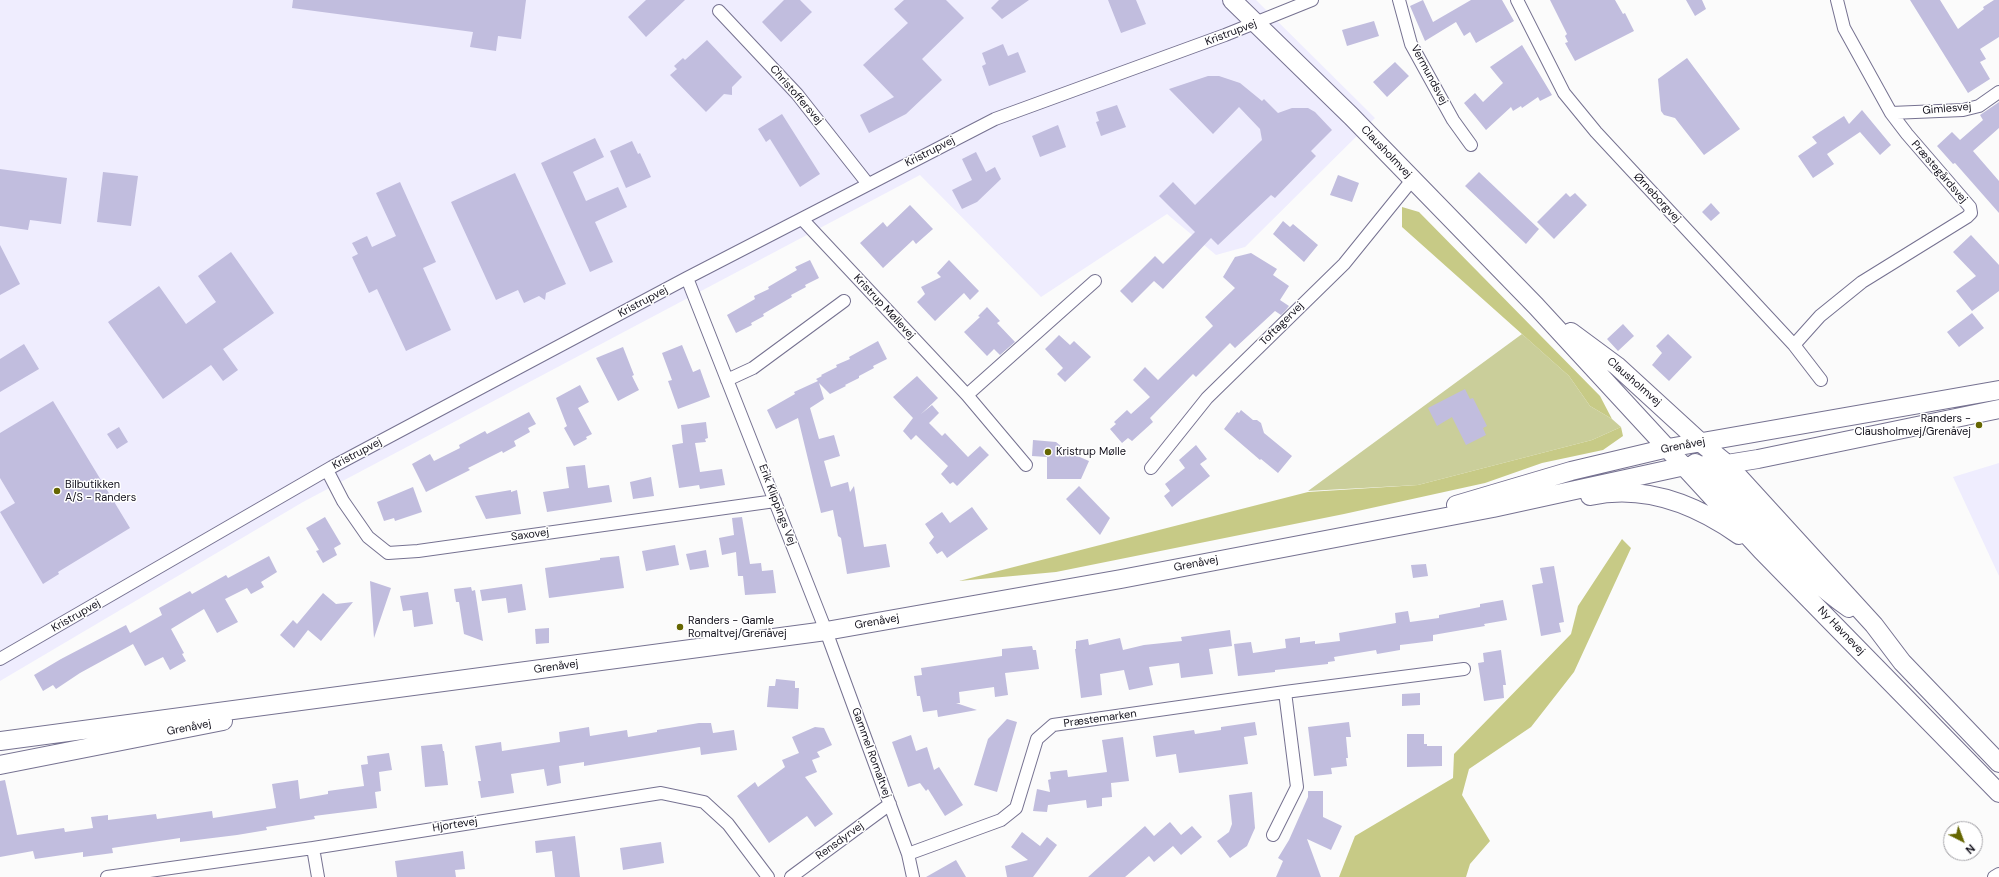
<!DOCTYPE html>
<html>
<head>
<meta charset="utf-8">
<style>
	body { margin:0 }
	#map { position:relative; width:1999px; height:877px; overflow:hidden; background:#fbfbfb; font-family:"DM Sans",sans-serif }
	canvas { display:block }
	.north { position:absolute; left:1943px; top:821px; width:40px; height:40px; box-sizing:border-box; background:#fff; border:1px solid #a1a0a5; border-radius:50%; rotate:138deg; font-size:11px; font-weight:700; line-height:16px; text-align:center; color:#14121d }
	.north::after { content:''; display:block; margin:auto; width:14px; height:18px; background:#656601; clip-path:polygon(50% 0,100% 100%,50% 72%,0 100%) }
</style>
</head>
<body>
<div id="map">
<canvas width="1999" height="877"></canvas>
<div class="north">N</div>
</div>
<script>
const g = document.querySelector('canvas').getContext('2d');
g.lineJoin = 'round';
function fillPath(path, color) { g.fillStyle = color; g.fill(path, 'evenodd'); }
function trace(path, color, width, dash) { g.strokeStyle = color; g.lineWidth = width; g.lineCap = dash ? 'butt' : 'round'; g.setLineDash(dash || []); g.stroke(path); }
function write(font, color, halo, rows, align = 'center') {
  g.font = font + ' "DM Sans",sans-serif'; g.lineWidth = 3; g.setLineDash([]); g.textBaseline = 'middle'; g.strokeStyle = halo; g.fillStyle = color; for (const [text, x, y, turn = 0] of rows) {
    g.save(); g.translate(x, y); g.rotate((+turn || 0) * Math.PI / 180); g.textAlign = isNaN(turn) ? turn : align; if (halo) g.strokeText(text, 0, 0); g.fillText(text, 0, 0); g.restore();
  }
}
const built = new Path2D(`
	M0,0H1256L1375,118L1245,247L1216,255L1167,214L1041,297L920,175L303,502L0,681Z
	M1999,463V576L1953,477Z`);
const green = new Path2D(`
	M1522,334L1569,376L1590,406L1612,419L1621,427L1592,440L1418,485L1308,491Z`);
const forest = new Path2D(`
	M1402,207L1419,212L1600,396L1612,419L1590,406L1569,376L1402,227Z
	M1621,427L1623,436L1603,450L1542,463L1485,483L1344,514L1056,572L959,581L1308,492L1418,485L1592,440Z
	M1622,539L1631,548L1574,672L1531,727L1469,769L1462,795L1490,841L1470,864L1466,877H1339L1355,836L1453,778L1454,754L1571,634L1578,606Z`);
const building = new Path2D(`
	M293,0H526L521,39L498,36L496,51L470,47L473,32L292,8Z
	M646,0H685L646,37L628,17Z
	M784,0H800L812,12L781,42L762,22Z
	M904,0H946L964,18L922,59L942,80L906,114L869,133L860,115L894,97L863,65L908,23L894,9Z
	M999,0H1029L1002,19L991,8Z
	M1108,0H1136L1146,24L1121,33Z
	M1423,0L1433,22L1471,0H1502L1514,21L1476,43L1470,32L1464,36L1456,22L1425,41L1410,6Z
	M1550,0H1615L1623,14L1625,13L1634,31L1575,61L1565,43L1568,42L1565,36L1567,34Z
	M1686,0H1702L1706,9L1695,16Z
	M1910,0H1940L1958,29L1984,9L1983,7L1994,0H1999V37L1980,49L1986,59L1980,62L1990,79L1968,93Z
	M1374,21L1379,36L1347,46L1342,30Z
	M707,40L742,77L732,87V95L724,94L706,112L670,75L677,69L674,66L683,58L685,60Z
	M1003,44L1008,56L1018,52L1026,72L989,86L982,66L986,64L982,53Z
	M1522,45L1552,95L1540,101L1538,97L1522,108L1521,106L1513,111L1511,107L1486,130L1464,103L1475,93L1483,102L1503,83L1490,67Z
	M1687,58L1740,129L1704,155L1675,118L1664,115L1661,111L1658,79Z
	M1395,62L1409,76L1387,97L1373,82Z
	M1208,76H1219L1240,83L1262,101L1264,99L1278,113L1292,108H1308L1315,112L1332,130L1311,151L1316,156L1275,198L1271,195L1218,245L1211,238L1163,289L1154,281L1132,303L1120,291L1155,256L1163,264L1195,232L1159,196L1173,182L1195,205L1262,140L1260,129L1239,107L1213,134L1169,89Z
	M1999,102V128L1973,151L1999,181V213L1955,163L1953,164L1937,146L1952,132L1960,140L1983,120L1980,115Z
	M1117,105L1126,127L1101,136L1096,122L1099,121L1096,112Z
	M1862,110L1891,145L1880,155L1860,132L1827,154L1834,164L1813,178L1798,156L1817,143L1812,137L1844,116L1849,124Z
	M782,114L820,174L800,187L770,139L766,142L758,129Z
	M1058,125L1066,147L1040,157L1032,136Z
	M595,138L604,157L573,172L586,201L618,187L627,207L595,222L613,262L590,272L541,163Z
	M632,141L638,154L640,153L651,177L626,188L610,151Z
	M976,152L986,172L995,167L1001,179L977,202L962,209L952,190L972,180L962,159Z
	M0,169L67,178L61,224L30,220L28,230L0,226Z
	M103,172L138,176L131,226L97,222Z
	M1479,172L1539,229L1526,244L1465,186Z
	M515,173L566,284L546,293L545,300L539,296L524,303L518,290L496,300L451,202Z
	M1338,175L1359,183L1352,202L1330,195Z
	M400,182L436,262L423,268L451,330L406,351L377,289L369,293L352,257L358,254L352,243L367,236L372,247L396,236L376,193Z
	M1566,193L1570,197L1575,193L1587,205L1554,239L1537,222Z
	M1711,203L1720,213L1711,221L1702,212Z
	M910,205L933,229L916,244L913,240L883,268L860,243L883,222L887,227Z
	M1283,221L1290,227L1293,224L1318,245L1304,262L1273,234Z
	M1971,235L1999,265V291L1972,311L1956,291L1976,276L1953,252Z
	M0,245L20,284L0,295Z
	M231,252L274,313L223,349L238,370L223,381L211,365L163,399L108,322L159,286L186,324L216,302L198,276Z
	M1251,253L1277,269L1273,275L1289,286L1280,300L1289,306L1286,310L1281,315L1275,311L1235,348L1230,343L1196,377L1193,374L1150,418L1153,422L1132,441L1128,438L1122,443L1110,429L1116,424L1114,422L1127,410L1131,414L1150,397L1133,380L1145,367L1158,380L1213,326L1205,317L1235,288L1223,277L1235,257Z
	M810,260L819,278L805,285L806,287L791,295L792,297L763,314L764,316L751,323L752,325L736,333L727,315L755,299L754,296L769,289L768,287L797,270L795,267Z
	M949,260L979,291L970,300L964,293L935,321L917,302L925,294L921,287L941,277L937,273Z
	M987,307L1000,321L997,323L1015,342L1000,355L994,349L987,356L964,332L980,317L978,316Z
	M1972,313L1984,328L1959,347L1947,332Z
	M1623,324L1634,336L1618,351L1607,339Z
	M1668,334L1692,357L1669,381L1652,365L1662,353L1656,346Z
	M1059,335L1070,345L1074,341L1091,357L1065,382L1057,374L1063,368L1045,349Z
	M878,341L887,359L873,366L874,368L859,376V378L845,385L846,386L830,394L819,383L824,399L810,408L819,439L834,435L840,456L824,461L831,487L848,482L850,492L854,486L864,547L886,544L890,567L847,574L841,538L838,536L833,510L821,513L798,418L776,429L767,410L795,394L794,392L818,381L816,379L822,376L821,375L837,367L836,365L850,359L849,357Z
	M24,344L39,369L0,392V359Z
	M682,345L693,372L700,369L710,397L678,409L668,381L672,380L662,353Z
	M623,347L634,375L632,376L639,390L618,401L596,358Z
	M917,376L938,398L921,414L932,405L939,413L929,423L942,436L945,433L968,457L980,446L989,455L957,486L953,482L950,484L941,474L948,466L916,435L911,440L903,431L913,418L893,397Z
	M580,385L589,402L578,408L592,434L586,437L587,439L574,446L564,428L567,426L556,398Z
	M1465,389L1470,399L1473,398L1487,426L1483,428L1486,435L1466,445L1452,417L1437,426L1428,408Z
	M53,401L130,528L58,572L59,574L43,584L0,512L15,503L0,478V433Z
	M1241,410L1253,420H1257L1261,423L1264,433L1292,456L1278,473L1261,459L1260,460L1224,429L1237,412L1239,413Z
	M529,412L536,424L528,428L530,432L514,441L516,446L503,453L502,451L468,468L470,470L426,492L412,464L430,454L434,461L460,448L459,445L485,431L487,434Z
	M706,422L708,438L705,439L706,442L695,443L700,472L722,469L725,485L700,489L699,485L679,488L672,445L683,443L681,425Z
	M119,427L128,442L117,449L107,434Z
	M1033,440L1056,442L1068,452L1089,461L1081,479H1047V457L1032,456Z
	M1196,445L1207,459L1200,464L1210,476L1172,507L1164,496L1170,491L1165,484L1185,468L1179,460Z
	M585,465L588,488L609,485L612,502L547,512L543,492L569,488L566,467Z
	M651,477L654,496L633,499L630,482Z
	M1079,486L1110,518L1100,535L1066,499Z
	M413,487L422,512L395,521L394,518L384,521L377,502Z
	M511,490V492L517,490L521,514L486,519L475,496Z
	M972,507L988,529L947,558L942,551L937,554L929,543L934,537L925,524L942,512L950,523Z
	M325,517L341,544L334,548L337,555L323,563L316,551L319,550L306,528Z
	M742,517L750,564L761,563L762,571L773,570L776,593L745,595L743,576H738L736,552L722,555L719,538L734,535L732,518Z
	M675,545L679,565L646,571L642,551Z
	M706,550L709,567L690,570L686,554Z
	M269,556L277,572L261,582L264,587L251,594L247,588L225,599L238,622L217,633L204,609L171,629L184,653L182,654L186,661L170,670L163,657L145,666L133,644L80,673L56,689L53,685L43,691L34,675L61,659L126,625L130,633L162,615L159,608L190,591L192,594L226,575L228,578Z
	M619,556L624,588L549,598L545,568L600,560V558Z
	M1426,564L1428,576L1413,578L1411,565Z
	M1554,566L1564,622L1559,623L1561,632L1541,636L1532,585L1543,583L1540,568Z
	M370,581L391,588L374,638Z
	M522,584L526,610L508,613L506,598L482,601L480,590Z
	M471,587L472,591L475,590L483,641L464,634L459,602H456L454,589Z
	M428,592L433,624L414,627L412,610L403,611L400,596Z
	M323,593L336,604L353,602L321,641L308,630L294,648L280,635L293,620L297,624Z
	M1503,600L1507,620L1484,624L1485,626L1433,635V641L1400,645V650L1377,654L1376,650L1334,657L1335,661L1328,662V664L1275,670V672L1238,676L1234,644L1251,642L1253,653L1286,648L1285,639L1300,637V643L1315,641V644L1340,641L1339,633L1396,623L1395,613L1408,611L1410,622L1439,618V615L1480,607V604Z
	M549,628V643L536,644L535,629Z
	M1230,630L1232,646L1209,649L1213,674L1181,678L1179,663L1149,667L1153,685L1129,690L1124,670L1100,674L1102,695L1081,698L1075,649H1076V641L1088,639L1089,645L1120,638L1123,650L1144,645L1182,641L1181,637Z
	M1032,646L1033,650H1036L1039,669L1005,673L1008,695L995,697L994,687L959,692L960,703H956L977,710L938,717L937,710L923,712L920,696H917L914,676L922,675L921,668L1002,656V649Z
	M1501,650L1506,685H1503L1504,698L1484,701L1478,663L1484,662L1483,653Z
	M776,679L795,681V688H799L798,709L767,707L769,686H775Z
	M1420,693V705L1402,706V694Z
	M1007,719L1017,722L997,792L974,785L988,739Z
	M1255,722L1257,735L1244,737L1248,764L1179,773L1176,754L1156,757L1153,736L1194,730L1195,734L1221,730V727Z
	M1349,722L1351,737H1346L1348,758H1346L1347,766L1331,768L1332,774L1314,776L1308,727Z
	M699,723H711L713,733L734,730L737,750L701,755L700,747L584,766V762L559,766L561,783L547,786L544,769L511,774L514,793L481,798L478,781H481L475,746L501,742L502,751L560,742L559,732L589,727L590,736L627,730L628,737L657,732V730Z
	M815,727L824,728L832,745L817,752L820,757L812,760L817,772L805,777L833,814L815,827L807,816L769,843L737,796L755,782L758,787L785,767L782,760L799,753L792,737Z
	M1407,734H1424V744H1427V746H1442V766L1407,767Z
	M911,735L916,751L927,747L934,770L939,767L963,805L945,816L928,789L926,791L920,783L908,787L892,742Z
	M1123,737L1129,781L1111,783L1112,797L1102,798V806L1087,808L1086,800L1048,805L1047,812L1033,811L1037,789L1050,792L1048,780L1051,779L1050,772L1067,770L1068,777L1107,772L1102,740Z
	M442,744L443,751H444L448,785L425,787L421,746Z
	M389,753L392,770L379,772L381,791L375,792L377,808L314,816L315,819L266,827L267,830L237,835L180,842V838L112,848L113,853L83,857V852L35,859L33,851L0,857V781L5,780L17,835L64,828L65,832L93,828L91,817L108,815V820L156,814L157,819L212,811L213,818L276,808L272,784L298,780L300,799L328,794V791L364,786L361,765L368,764L367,756Z
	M1308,791H1323V817L1342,826L1331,850L1307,839L1321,877H1276L1283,861L1278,858L1289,840L1308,797Z
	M1252,792L1255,828L1247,846L1230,858L1217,841L1229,832L1232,824L1229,795Z
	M1170,822L1181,835L1192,826L1202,837L1181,855L1173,846L1154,862L1149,856L1125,877H1088L1145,826L1154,836Z
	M1022,832L1040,846L1047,837L1057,845L1033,877H1007L1005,866L1028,860L1011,847Z
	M575,836L580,877H555L552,851L536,853L535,841Z
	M661,842L664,863L623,870L620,848Z
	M463,851L465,869L455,870L456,877H397L395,861Z
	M956,860L966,877H926Z`);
const street = new Path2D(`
	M1399,0L1411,44L1453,120L1471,145
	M1517,0L1564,93L1596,132L1794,345L1821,380
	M719,11L797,94L868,184
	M1891,113L1963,110L1979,106L1999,92
	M802,219L967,395L1026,465
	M687,278L826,631L908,854L913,877
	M1794,345L1820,316L1862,282L1967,217L1971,213L1970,207L1907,134L1891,113L1844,28L1837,0
	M727,380L753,368L844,301
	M967,395L1095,281
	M1151,468L1207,398L1344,264L1412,180
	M327,470L343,501L368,537L388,553L418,551L775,501
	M0,659L332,467L687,278L995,119L1225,35L1312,0
	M1273,835L1297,787L1285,692
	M313,848L318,877
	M908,854L1001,820L1016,808L1037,739L1053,725L1285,692L1464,669
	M107,877L313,848L661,793L704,802L728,824L768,877
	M791,877L890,804
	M1994,877L1999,874`);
const secondary = new Path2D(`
	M1232,0L1351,116L1536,306L1761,550L1999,793
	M1571,332L1617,366L1700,442L1727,464L1874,625L1902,662L1999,763
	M1695,463C1714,473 1729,492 1744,508C1777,542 1809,581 1849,608
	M1590,496C1645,484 1695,504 1739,535
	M1456,505L1571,471L1668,448L1999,390
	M0,741L826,631L1121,579L1493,508L1685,466L1727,464L1758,459L1999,409
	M0,765L223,721`);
const markers = [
	[1979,425,4,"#656601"],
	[1048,452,4,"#656601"],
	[57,491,4,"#656601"],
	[680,627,4,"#656601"]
];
const streetNames = [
	["Kristrupvej",1231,33,-21],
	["Vermundsvej",1429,75,62],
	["Christoffersvej",796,95,49],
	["Gimlesvej",1947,109,-5],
	["Kristrupvej",930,152,-27],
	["Clausholmvej",1386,152,46],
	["Præstegårdsvej",1939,172,49],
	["Ørneborgvej",1657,198,47],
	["Kristrupvej",643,302,-28],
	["Kristrup Møllevej",884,307,47],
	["Toftagervej",1282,324,-45],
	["Clausholmvej",1634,382,41],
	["Grenåvej",1683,446,-11],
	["Kristrupvej",357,454,-28],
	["Erik Klippings Vej",777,505,69],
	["Saxovej",530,535,-8],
	["Grenåvej",1196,564,-11],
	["Kristrupvej",76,616,-30],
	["Grenåvej",877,622,-10],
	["Ny Havnevej",1841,631,46],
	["Grenåvej",556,667,-8],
	["Præstemarken",1100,719,-8],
	["Grenåvej",189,728,-11],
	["Gammel Romaltvej",871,753,70],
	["Hjortevej",455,825,-9],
	["Rensdyrvej",840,841,-36]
];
const poiNames = [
	["Randers -",1971,419,"right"],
	["Clausholmvej/Grenåvej",1971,432,"right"],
	["Kristrup Mølle",1056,452],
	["Bilbutikken",65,485],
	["A/S - Randers",65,498],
	["Randers - Gamle",688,621],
	["Romaltvej/Grenåvej",688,634]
];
fillPath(built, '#efedfe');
fillPath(green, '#cace9a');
fillPath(forest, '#c7ca86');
fillPath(building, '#c1bdde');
trace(street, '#767291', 14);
trace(secondary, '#767291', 20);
trace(street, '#fff', 12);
trace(secondary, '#fff', 18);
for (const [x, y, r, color] of markers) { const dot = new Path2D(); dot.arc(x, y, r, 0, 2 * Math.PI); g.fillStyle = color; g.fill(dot); trace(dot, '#fff', 1.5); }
write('11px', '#14121d', '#fff', streetNames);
write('11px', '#14121d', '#fff', poiNames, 'left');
</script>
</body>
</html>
